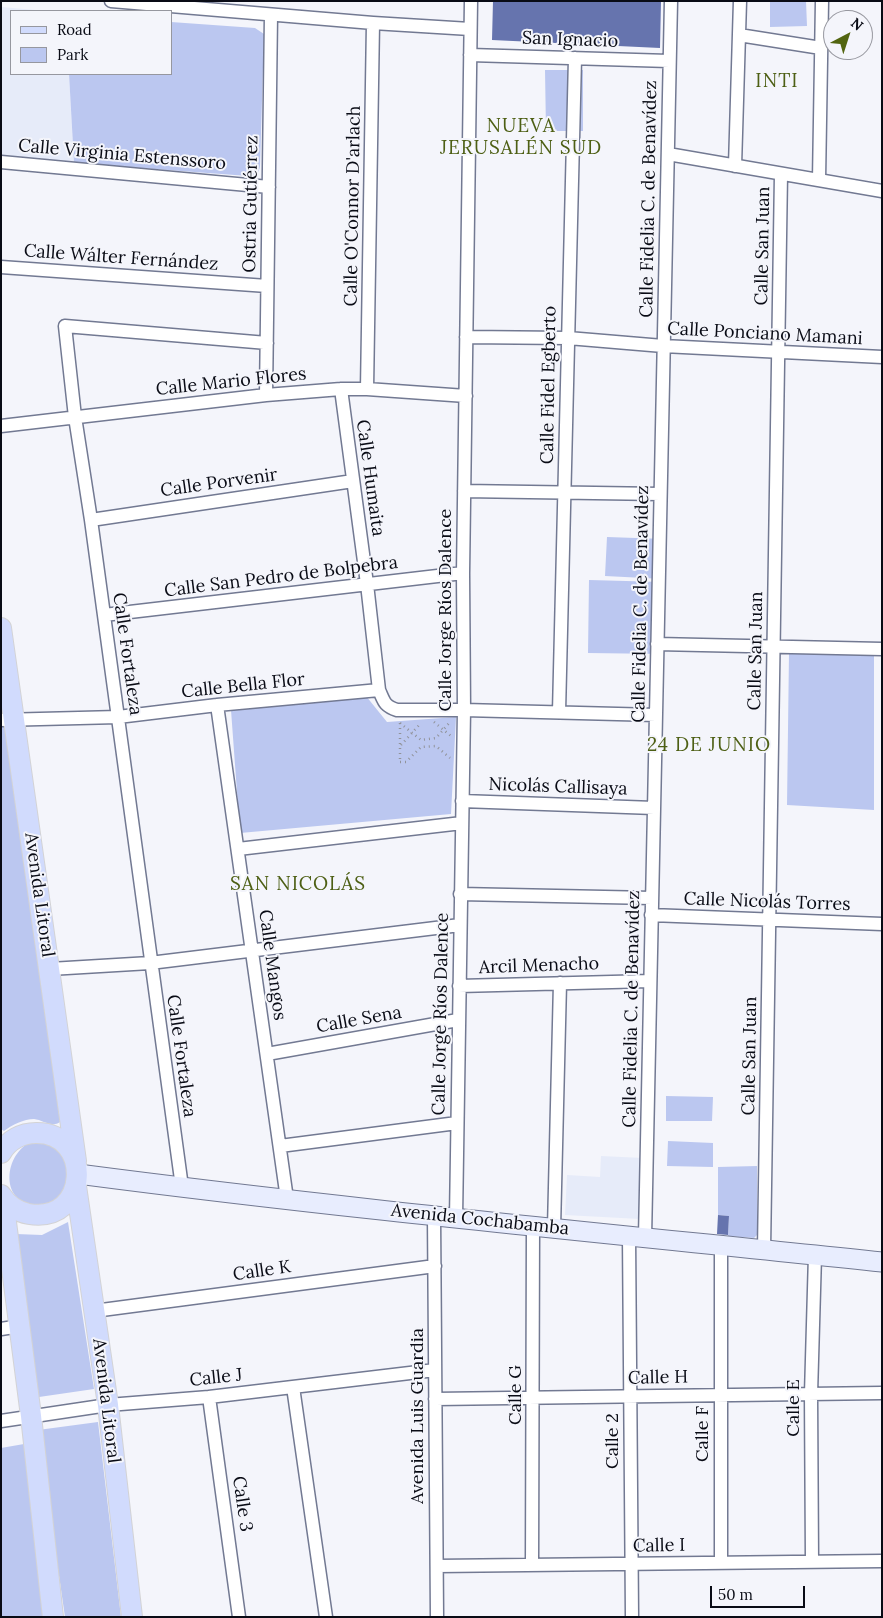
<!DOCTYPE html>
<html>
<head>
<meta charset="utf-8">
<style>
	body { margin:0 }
	#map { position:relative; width:883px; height:1618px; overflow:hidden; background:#f4f5fb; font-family:Lora,serif }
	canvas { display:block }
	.frame { position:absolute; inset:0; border:2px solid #090b15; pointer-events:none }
	.legend { position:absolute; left:10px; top:10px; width:162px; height:65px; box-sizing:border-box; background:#f4f5fb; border:1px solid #96979f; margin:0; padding:6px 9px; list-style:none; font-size:15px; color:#090b15 }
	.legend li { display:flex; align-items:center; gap:10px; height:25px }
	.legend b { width:25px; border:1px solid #96979f }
	.north { position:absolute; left:823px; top:10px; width:50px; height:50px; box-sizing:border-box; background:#f4f5fb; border:1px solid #96979f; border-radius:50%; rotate:40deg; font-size:14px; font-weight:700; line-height:20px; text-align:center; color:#090b15 }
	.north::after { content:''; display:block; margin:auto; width:18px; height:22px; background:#526510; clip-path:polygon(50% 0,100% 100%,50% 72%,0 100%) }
	.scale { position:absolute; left:710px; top:1586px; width:95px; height:22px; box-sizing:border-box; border:2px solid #090b15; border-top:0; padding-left:6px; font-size:15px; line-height:18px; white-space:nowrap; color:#090b15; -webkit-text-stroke:4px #f4f5fb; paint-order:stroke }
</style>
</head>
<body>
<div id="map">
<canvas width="883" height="1618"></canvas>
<div class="frame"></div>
<ul class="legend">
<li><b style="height:6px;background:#d1dbfd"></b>Road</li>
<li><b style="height:14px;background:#bbc7f0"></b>Park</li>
</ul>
<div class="north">N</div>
<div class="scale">50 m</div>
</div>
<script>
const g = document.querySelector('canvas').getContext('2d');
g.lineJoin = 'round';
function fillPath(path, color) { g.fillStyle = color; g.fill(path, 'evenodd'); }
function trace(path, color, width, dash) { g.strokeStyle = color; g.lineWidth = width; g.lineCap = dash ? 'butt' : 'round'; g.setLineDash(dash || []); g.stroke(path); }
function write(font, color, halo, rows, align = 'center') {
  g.font = font + ' Lora,serif'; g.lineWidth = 4; g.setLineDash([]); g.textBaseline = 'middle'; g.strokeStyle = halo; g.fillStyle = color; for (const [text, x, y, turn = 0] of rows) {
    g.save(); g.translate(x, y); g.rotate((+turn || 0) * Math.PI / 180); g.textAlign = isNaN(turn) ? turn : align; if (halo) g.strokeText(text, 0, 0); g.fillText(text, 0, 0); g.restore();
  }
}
const built = new Path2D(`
	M1,7L47,11H11V74H69L74,163L1,157Z
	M601,1156L643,1158L640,1219L565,1215L567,1175L600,1177Z`);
const green = new Path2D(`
	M770,1H806L807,26L770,27Z
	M171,22L255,28L264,34L260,166C259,174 255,176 248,176L74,163L69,74H171Z
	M545,70H583V131H546Z
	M607,537L665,539L664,579L605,576Z
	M589,580L663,582V654L588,653Z
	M789,653L874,654V810L787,805Z
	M366,696L387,722L456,717L451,814L240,833L231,710Z
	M1,727H7L60,1122C52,1128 43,1120 34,1119C24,1119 12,1125 4,1131L1,1129Z
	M666,1096L713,1097L712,1121H666Z
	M668,1141L713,1143V1167L667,1166Z
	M30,1142L51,1144L66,1158L67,1188C63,1192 58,1199 53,1202C50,1204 45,1204 42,1204C2,1210 0,1159 30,1142Z
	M757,1166V1235L754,1238L728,1236L729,1216L718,1215V1167Z
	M68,1222L94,1389L39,1397L16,1234L42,1235Z
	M98,1422L121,1617H65L38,1430Z
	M24,1444L48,1617H1V1448Z`);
const building = new Path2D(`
	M493,1H661L660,48L492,40Z
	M718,1215L729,1216L728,1235L717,1234Z`);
const path = new Path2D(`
	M434,722L451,736
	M400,723L421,740L436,738L450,722
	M400,723V762
	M401,745L421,723
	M400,762H406L421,747L436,746L450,758`);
const street = new Path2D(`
	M111,1L373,23L470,29
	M739,35L821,48
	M470,55L669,61
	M668,154L882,191
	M1,162L269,187
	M735,166L740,1
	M819,180L822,1
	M1,267L267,286
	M466,337L568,338L663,346L882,357
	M341,389L367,584L379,690
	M367,389L373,23
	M266,395L271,15
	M1,426L266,395L341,389H367L466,396
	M464,491L660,494
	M91,520L353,481
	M104,615L463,573
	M657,644L882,649
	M217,705L287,1199
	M559,712L575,58
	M1,720L118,717L217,705L379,690C384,701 384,706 397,710H464L656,715
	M462,801L654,808
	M238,849L462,823
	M460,894L652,898
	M651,915L882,924
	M50,969L150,963L460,925
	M459,986L650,981
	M267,1054L458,1020
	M280,1146L457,1123
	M182,1187L91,520L75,417L65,326L267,343
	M434,1216L437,1617
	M456,1218L464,710L463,573L471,1
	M554,1228L560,983
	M629,1236L632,1617
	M645,1237L671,1
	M721,1245V1563
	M764,1249L781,174
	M94,1311L435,1266
	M1,1329L20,1326
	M293,1387L326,1617
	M209,1397L239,1617
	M435,1399L882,1393
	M1,1421L108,1405L209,1397L435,1370
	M812,1562L811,1394L815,1255
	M532,1565L533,1226
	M437,1566L882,1561`);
const secondary = new Path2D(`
	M78,1174C345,1209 614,1234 882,1262`);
const primary = new Path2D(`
	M1,628L76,1161
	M1,1153C8,1140 22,1133 36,1133C93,1132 90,1224 29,1214C18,1212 7,1205 1,1195
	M76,1186L108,1405L132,1617
	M3,1199L31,1416L53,1617`);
const streetNames = [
	["San Ignacio",570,40,2],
	["Calle Virginia Estenssoro",122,155,5],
	["Calle Fidelia C. de Benavídez",649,199,-89],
	["Ostria Gutiérrez",251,204,-89],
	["Calle O'Connor D'arlach",353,206,-89],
	["Calle San Juan",763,246,-89],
	["Calle Wálter Fernández",121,258,4],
	["Calle Ponciano Mamani",765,334,3],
	["Calle Mario Flores",231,382,-6],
	["Calle Fidel Egberto",549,385,-89],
	["Calle Humaita",370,478,82],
	["Calle Porvenir",219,483,-8],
	["Calle San Pedro de Bolpebra",281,577,-7],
	["Calle Fidelia C. de Benavídez",641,604,-89],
	["Calle Jorge Ríos Dalence",446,610,-90],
	["Calle San Juan",756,651,-89],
	["Calle Fortaleza",127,654,82],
	["Calle Bella Flor",243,686,-6],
	["Nicolás Callisaya",558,787,2],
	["Avenida Litoral",39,895,82],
	["Calle Nicolás Torres",767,902,2],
	["Calle Mangos",272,965,82],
	["Arcil Menacho",539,966,-2],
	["Calle Fidelia C. de Benavídez",632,1009,-89],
	["Calle Jorge Ríos Dalence",441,1014,-89],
	["Calle Sena",359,1020,-10],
	["Calle Fortaleza",181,1056,82],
	["Calle San Juan",750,1056,-89],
	["Avenida Cochabamba",480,1220,6],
	["Calle K",262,1271,-8],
	["Calle J",216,1378,-6],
	["Calle H",658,1378,-1],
	["Calle G",516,1395,-90],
	["Avenida Litoral",106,1401,83],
	["Calle E",794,1408,-90],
	["Avenida Luis Guardia",418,1416,-90],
	["Calle F",703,1434,-90],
	["Calle 2",613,1441,-90],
	["Calle 3",242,1504,82],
	["Calle I",659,1546,-1]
];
const neighbourhoodNames = [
	["INTI",777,82],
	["NUEVA",521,127],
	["JERUSALÉN SUD",521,149],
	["24 DE JUNIO",709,746],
	["SAN NICOLÁS",298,885]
];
fillPath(built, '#e6ebf9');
fillPath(green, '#bbc7f0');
fillPath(building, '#6674ae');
trace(street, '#727992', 15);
trace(secondary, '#727992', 21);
trace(primary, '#d3d3d5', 22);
trace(path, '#91939a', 2.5, [1, 4]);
trace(street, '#fff', 12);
trace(secondary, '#e8edfe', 19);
trace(primary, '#d1dbfd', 20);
write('18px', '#090b15', '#f4f5fb', streetNames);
g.letterSpacing = '1px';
write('19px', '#4d5f14', '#f4f5fb', neighbourhoodNames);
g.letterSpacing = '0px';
</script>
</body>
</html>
